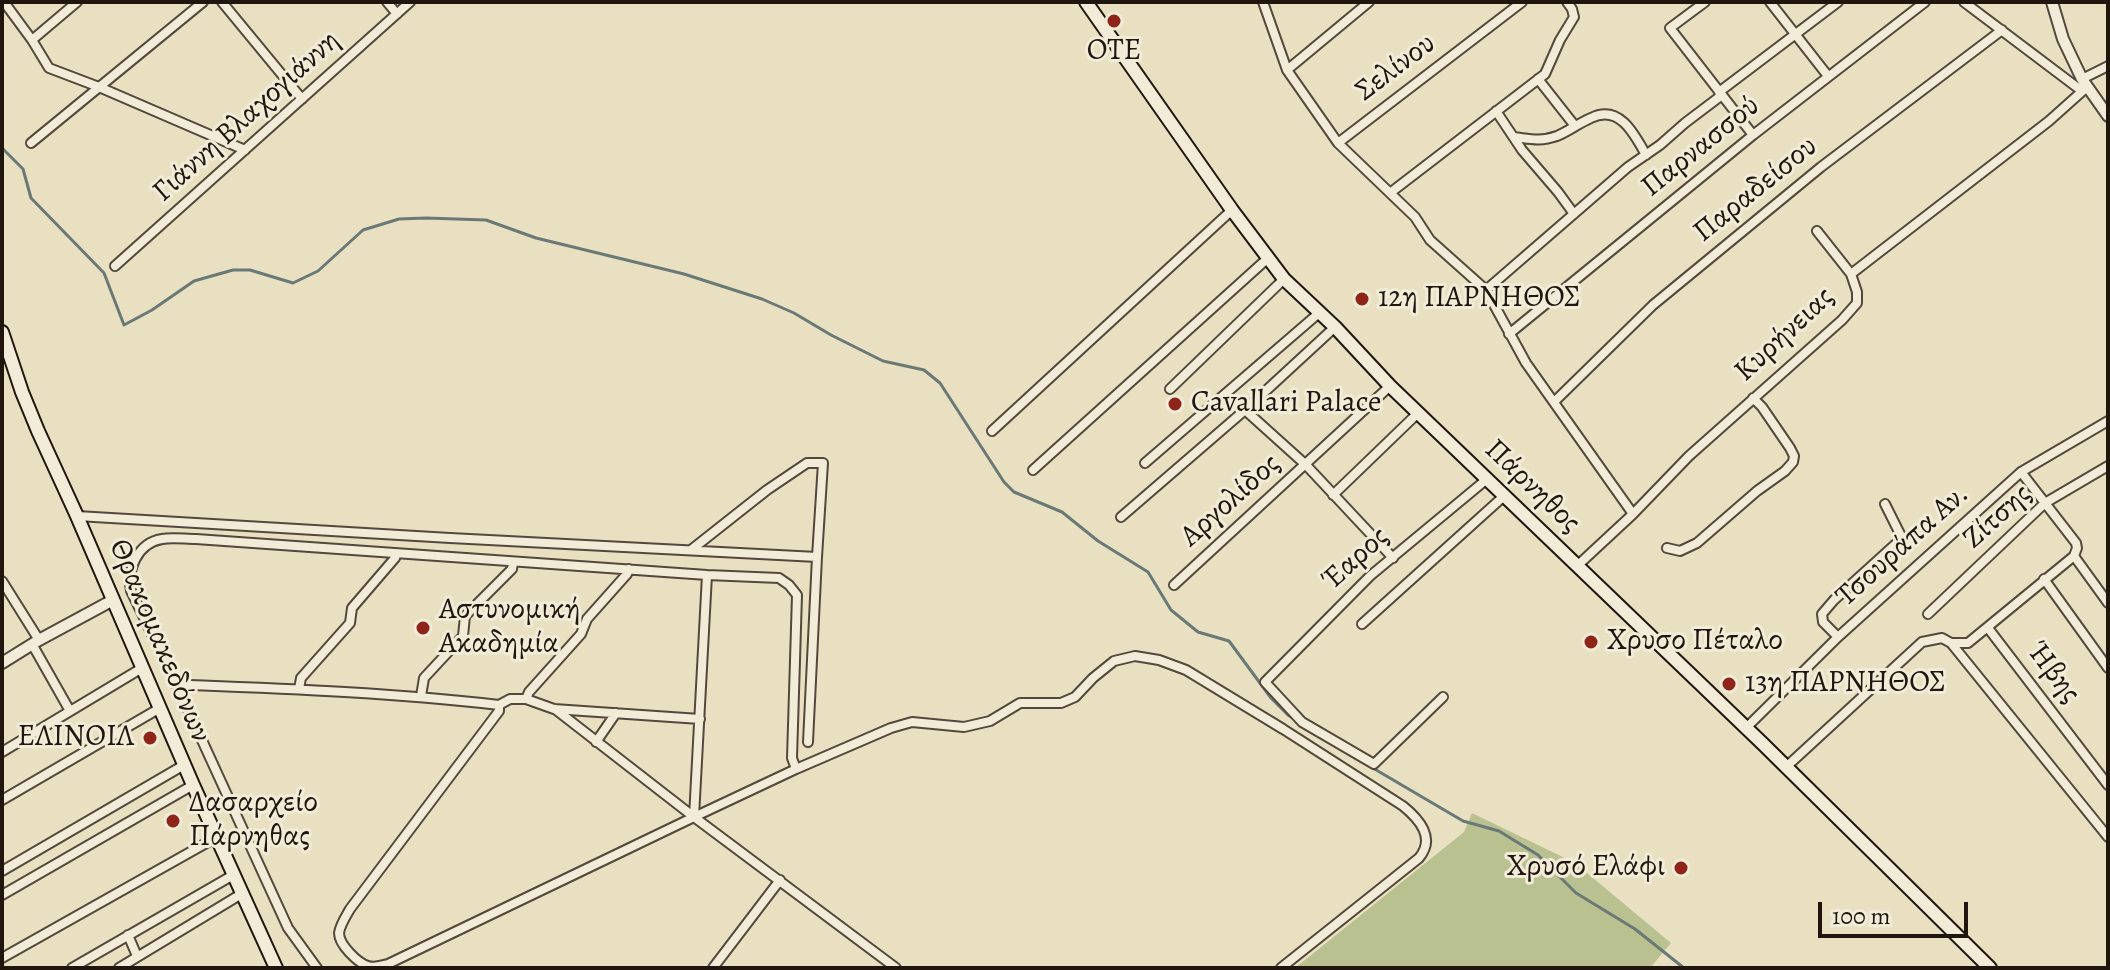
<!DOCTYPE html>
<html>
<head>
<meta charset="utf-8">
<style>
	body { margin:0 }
	#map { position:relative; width:2110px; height:970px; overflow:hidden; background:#e9e0c1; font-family:Alegreya,serif }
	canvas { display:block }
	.frame { position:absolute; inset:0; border:4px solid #21160e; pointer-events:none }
	.scale { position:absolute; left:1818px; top:902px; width:150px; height:36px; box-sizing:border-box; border:4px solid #21160e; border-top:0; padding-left:10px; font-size:24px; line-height:28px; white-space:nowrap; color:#21160e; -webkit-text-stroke:6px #f1ebd7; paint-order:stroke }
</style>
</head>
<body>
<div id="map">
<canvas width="2110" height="970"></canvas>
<div class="frame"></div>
<div class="scale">100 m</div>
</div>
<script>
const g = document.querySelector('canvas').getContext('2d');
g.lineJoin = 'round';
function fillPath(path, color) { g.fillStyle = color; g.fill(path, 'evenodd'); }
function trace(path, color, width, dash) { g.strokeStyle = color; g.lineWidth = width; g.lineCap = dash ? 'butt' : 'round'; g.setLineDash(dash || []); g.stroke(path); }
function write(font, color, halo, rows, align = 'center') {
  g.font = font + ' Alegreya,serif'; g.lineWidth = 6; g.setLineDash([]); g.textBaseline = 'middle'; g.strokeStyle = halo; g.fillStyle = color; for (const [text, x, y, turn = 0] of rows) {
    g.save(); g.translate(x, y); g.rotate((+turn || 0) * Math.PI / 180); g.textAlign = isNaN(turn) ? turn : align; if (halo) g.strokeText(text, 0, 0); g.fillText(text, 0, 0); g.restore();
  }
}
const green = new Path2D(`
	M1472,813L1575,863L1671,943L1650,968H1295L1464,832Z`);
const stream = new Path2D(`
	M2,148L23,169L31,198L104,273L124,325L152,310L194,281L233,270H250L293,283L318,271L363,230L399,219L426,218L486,220L536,238L684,274L762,299L794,313L831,335L883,361L924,370L940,383L1004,482L1014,492L1062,512L1098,541L1148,572L1171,610L1198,632L1229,641L1271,698L1288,715L1296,720
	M1332,744L1463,821L1499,831L1538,855L1576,893L1635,929L1684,968`);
const minor = new Path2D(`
	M4,2L32,40L49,68L99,87L245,150
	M222,2L302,99
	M387,2L397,14
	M1263,2L1287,70L1338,143L1415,217L1430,240L1486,290L1526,363L1633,514
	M1705,2L1670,28L1753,135
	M1770,2L1828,76
	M1964,2L2078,88L2086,87
	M32,40L77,2
	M1287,70L1369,2
	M1538,79L1575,126
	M2082,79L2108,66
	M1719,92L1838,2
	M1496,111L1522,150L1558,192L1574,214
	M1514,137C1531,139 1539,142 1557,136C1569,131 1579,123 1591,118C1619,104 1634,133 1646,155
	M31,143L203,2
	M1338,143L1522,2
	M1390,193L1545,74L1560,40L1574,17L1572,9L1567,2
	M1817,231L1851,274
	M115,266L410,2
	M1486,290L1628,167L1660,145L1685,123L1722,95
	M1509,334L1753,135L1925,2
	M1170,389L1284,279
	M1554,402L1653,305L1821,167L2002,30
	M1245,410L1306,465L1393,558
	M992,431L1232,210
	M1145,463L1319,313
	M1033,470L1268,258
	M2021,472L2076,543L2077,548L2074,556L2108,603
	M1333,495L1418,413
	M77,516L450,538L817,557L808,742
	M1121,517L1245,410L1335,327
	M1667,548L1680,551L1697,543L1757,491L1785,471L1793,462L1794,456L1790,448L1762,407L1753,398
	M691,550L767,490L807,463H823L817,557
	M1577,566L1633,514L1689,456L1842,320L1857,303V292L1851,274L2049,121L2087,87
	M2044,579L2108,668
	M2,581L39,640
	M1174,585L1390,386
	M1928,614L2045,503L2108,466
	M1362,624L1504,496
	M1988,628L2108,785
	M1838,637L1823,622L1822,614L1834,600L1898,542L1901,536L1885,504
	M1951,643L2108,837
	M32,644L70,711
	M299,689L301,678L350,623L352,608L395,558L396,555
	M179,690L189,685C292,689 396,693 499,705L510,699H526L554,709L700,719
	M421,696L424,678L463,636L465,616L512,569L513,563
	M1443,697L1374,764L1302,722L1265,682L1370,576L1487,479
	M526,699L529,692L581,634L587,619L627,574L629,569
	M499,705V711L350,909C346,916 340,925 339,933C339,945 358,963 368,966C375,968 381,966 388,964L694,817L796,769L891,728L912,722L964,727L990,721L1020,703H1061L1075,697L1093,678L1114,661L1135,656L1159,660L1186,670L1283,729L1403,806C1419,819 1436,838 1419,858L1281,968
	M555,709L694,817L896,968
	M1745,729L1838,637L2021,472L2108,421
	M596,742L616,713
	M2,752L142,668
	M1785,768L1922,642L1942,638L1951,643H1968L2074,556
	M2,800L160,708
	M694,817L707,575
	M2,871L184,765
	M2,895L193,785
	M128,935L137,956
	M2,958L217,837
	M72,968L235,874
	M119,968L243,893
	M317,968L288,928L179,690L131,591C127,570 137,543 162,539C172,537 185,539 196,539L707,575L779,578L789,585L797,595L792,758L796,769
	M713,968L780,880`);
const tertiary = new Path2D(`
	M2052,2L2063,39L2082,79L2108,116
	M2,663L39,640L113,600`);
const secondary = new Path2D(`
	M1086,2L1232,210L1284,279L1335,327L1390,386L1763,744L1990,968
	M2,332L22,392L38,431L77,516L193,785L276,968`);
const markers = [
	[1114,21,8,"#8f2418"],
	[1362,299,8,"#8f2418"],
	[1175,404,8,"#8f2418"],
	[423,628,8,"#8f2418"],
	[1591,642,8,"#8f2418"],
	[1729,684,8,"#8f2418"],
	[150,738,8,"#8f2418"],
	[173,821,8,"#8f2418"],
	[1681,868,8,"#8f2418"]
];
const poiNames = [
	["ΟΤΕ",1114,52,"center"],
	["12η ΠΑΡΝΗΘΟΣ",1378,299],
	["Cavallari Palace",1191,404],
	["Αστυνομική",439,611],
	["Ακαδημία",439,645],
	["Χρυσο Πέταλο",1607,642],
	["13η ΠΑΡΝΗΘΟΣ",1745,684],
	["ΕΛΙΝΟΙΛ",134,738,"right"],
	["Δασαρχείο",189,804],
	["Πάρνηθας",189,838],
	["Χρυσό Ελάφι",1665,868,"right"]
];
const streetNames = [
	["Σελίνου",1396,68,-37],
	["Γιάννη Βλαχογιάννη",247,117,-42],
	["Παρνασσού",1701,147,-39],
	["Παραδείσου",1756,190,-39],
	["Κυρήνειας",1785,335,-43],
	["Πάρνηθος",1532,487,44],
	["Αργολίδος",1231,501,-42],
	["Ζίτσης",1998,517,-42],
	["Τσουράπα Αν.",1903,546,-42],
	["Έαρος",1356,559,-42],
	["Θρακομακεδόνων",159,641,67],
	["Ήβης",2053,673,53]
];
fillPath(green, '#bac191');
trace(stream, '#6a7976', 3);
trace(minor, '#53483b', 12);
trace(tertiary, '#53483b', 14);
trace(secondary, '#21160e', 16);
trace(minor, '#f1ebd7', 8);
trace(tertiary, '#f1ebd7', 10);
trace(secondary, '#f1ebd7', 12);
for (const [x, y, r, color] of markers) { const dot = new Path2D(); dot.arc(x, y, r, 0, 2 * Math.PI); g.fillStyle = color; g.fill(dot); trace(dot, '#f1ebd7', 3); }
write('30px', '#21160e', '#f1ebd7', poiNames, 'left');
write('30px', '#21160e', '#f1ebd7', streetNames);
</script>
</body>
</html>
